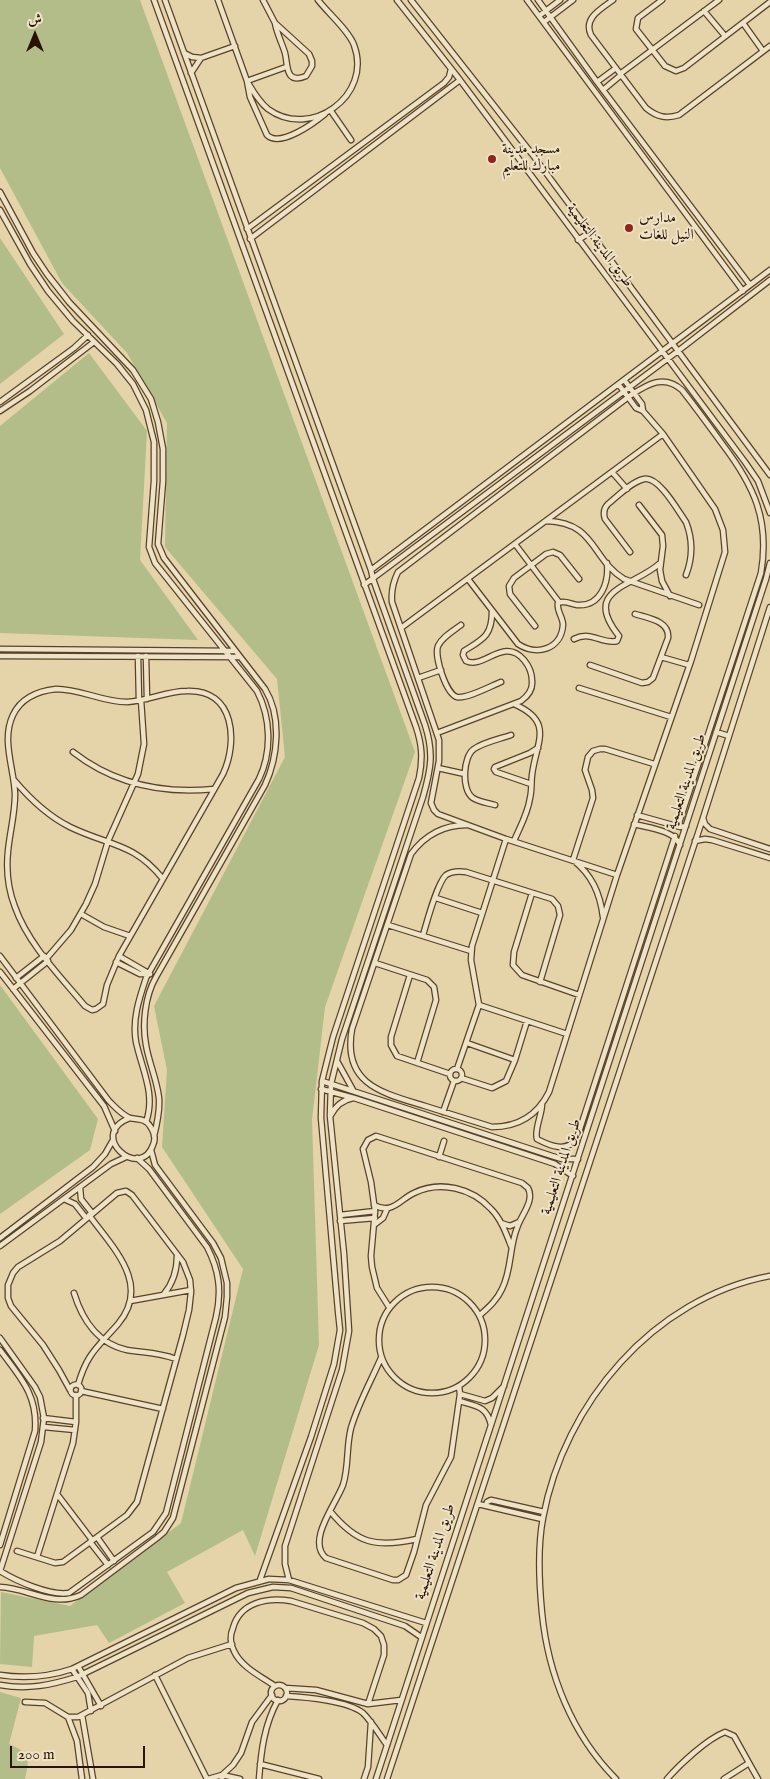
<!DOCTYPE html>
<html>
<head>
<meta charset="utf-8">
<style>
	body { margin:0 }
	#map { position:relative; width:770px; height:1779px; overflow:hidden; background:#e5d3a9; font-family:"IM FELL English",Amiri,serif }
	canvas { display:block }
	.north { position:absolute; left:10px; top:10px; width:50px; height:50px; -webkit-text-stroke:4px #eee2c7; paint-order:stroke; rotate:0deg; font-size:14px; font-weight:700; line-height:20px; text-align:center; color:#291200 }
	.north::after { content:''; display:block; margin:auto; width:18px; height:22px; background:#291200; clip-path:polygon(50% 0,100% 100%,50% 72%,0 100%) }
	.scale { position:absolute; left:10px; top:1746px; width:135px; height:22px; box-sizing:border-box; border:2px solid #291200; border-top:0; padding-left:6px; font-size:15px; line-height:18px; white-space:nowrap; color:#291200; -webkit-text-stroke:4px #eee2c7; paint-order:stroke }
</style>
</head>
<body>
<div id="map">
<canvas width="770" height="1779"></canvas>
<div class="north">ش</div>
<div class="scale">200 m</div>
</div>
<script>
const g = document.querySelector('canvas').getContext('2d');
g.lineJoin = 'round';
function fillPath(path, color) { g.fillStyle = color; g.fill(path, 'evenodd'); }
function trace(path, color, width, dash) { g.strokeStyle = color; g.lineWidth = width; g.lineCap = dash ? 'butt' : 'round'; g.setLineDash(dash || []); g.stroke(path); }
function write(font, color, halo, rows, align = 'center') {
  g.font = font + ' "IM FELL English",Amiri,serif'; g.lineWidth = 4; g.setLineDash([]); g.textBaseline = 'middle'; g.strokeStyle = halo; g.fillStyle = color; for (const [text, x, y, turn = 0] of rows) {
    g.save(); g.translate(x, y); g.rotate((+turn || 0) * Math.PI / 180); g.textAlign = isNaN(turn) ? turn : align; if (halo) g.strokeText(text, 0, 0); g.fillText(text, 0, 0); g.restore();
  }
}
const green = new Path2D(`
	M0,0H140L415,752L325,1007L312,1120L319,1345L255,1556L243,1530L167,1572L185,1603L109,1643L97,1625L34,1636L32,1667L0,1664L1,1592L70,1606L181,1523L243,1269L162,1147L167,1070L154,1006L285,757L277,679L165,547L167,423L127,353L62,283L0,168Z
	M0,238L64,334L0,384Z
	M89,353L147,431L140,560L198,640L0,633V426Z
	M0,985L98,1119L90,1150L0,1214Z
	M0,1692L21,1698L9,1744C30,1753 30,1757 25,1779H0Z`);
const minor = new Path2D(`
	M154,0L416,727C422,745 423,759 419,778L333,1037L322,1081L321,1118L338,1311L340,1330L334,1364L311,1437L260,1580
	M165,0L371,570L373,579L425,725C434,753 431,769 423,797L342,1039L331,1084L330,1116L344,1254L349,1331L342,1370L285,1546V1564L289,1580
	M218,0L247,81C253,91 258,101 268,109C310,140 373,96 354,45C349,31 328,13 318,0
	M263,0L275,23
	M397,0L460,80L745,462L758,481L770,513
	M411,0L532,154L770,475
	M527,0L743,291
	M538,0L597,82L750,285
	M613,0C601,9 583,18 591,35L646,108C657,117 666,119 679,115L770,46
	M662,0L638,18L636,29L665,66L676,71L684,68L770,2
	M704,11L725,36
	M539,16L560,0
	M544,22L573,0
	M275,23L309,54L312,61V66L306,76C285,85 288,65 285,53C282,43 277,34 275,23Z
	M743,23L763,51
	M184,53L192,57L201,58
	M286,67L247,81L250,97L267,135C280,148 314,123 325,114
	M191,73L201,58L235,46
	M620,74L719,0
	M597,82L616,68
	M603,90L621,75
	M331,111L351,140
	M0,192L33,253L47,274L69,302L133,370L151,399L158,422L163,449V481L158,544L164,558L265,689C282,717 278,757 265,785L156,977C145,996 142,1024 146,1045C149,1063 157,1080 159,1098C160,1110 157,1124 154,1136
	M0,210L30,264L48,291L73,321L117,364L133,384L146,410L154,442V481L149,547L155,563L257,691C271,718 272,752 259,779L146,978C139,999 132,1020 136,1042C142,1070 156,1094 146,1122
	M247,229L444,83L449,77L451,69
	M250,239L460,80
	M578,240L589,233
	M619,385L636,408L643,411
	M0,402L74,348L88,335
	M0,411L30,391L94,342
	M612,472L627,489
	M639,505L662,535L663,546L660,570L662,581L670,596
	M546,521C596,522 591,559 624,579L699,605
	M515,544L559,602
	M630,552L605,519C603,513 604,508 608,504C618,496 631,482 644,479C659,476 678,511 686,522C693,540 693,557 686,575
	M371,570L770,270
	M468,579L518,644C536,656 561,650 563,625C563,617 556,610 558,603C565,600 570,604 577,605C601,607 609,582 607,563
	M364,585L678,351L770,280
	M461,625C453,631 442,637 438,646C434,656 446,694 457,697C467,699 491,686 501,682
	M535,626L510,594L509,586L514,578L546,554L553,552L560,555L579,579
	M401,628L663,434
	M574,639C592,630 602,645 617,641L619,636C581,589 633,587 659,564
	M0,649L235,651
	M0,656L240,657
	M138,656L139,701
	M146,656L147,699
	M661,657L689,665
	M590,665L642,683L648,682L653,678L668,638C670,621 648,618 635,614
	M418,678L441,670
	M579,688L671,717
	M56,689C81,689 102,702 127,702C148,701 167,691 187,691C235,689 238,742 223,774L119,956L107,985L103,1004L96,1009L92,1010L85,1006C60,976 28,944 15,907C8,889 6,870 8,851C10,831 15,814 15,794C14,768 1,740 13,715C21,698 38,691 56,689Z
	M514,704C555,722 536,742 532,775C531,783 532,790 530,798C528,813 520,827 514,841
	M716,732L729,736
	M437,733L521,701C528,696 533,690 532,681C532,673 529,666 524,660C504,636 483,670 466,661L463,655L464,651C483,639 492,636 492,611
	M73,752C114,784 163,794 214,789
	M438,768L465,774
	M14,780C30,799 48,816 70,827C109,846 133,842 163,879
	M531,784L496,772L494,769L495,767L530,753L538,748
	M495,805C488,803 479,802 473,798C461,790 463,756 474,749C484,742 500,739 511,735
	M637,815L680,827L686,826
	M703,818L705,824L710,829L770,849
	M634,824C649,828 674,830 680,845
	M467,825C443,825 425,835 411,854L352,1029C342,1085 383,1093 425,1106C447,1113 469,1120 492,1127C518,1127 537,1116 549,1092L617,875L691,661L725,552L723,530L715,509L663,434L643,411L642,404L625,381
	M695,841L705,839L712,840L770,858
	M617,875L506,839L438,814L434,810L431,803L439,761V740L392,602C391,591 393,582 398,572L631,395C648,384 664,374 682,390C696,408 710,427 723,445C754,486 770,520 761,573L678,826
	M532,893L514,952L513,965L522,975L579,995
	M436,898L482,913
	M81,914L104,927L130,936
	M603,917C600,893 592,875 573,860L593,798L592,790L585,770L588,757L593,751L600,749H605L654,764
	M388,925L471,951
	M423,935C427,922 437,883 446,875C452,871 459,871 466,872L552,899L558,906L560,915L540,982
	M0,956L109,1101C115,1107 122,1115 130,1118C138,1120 145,1118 150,1126C154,1132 156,1139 153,1145C140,1182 86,1134 130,1118
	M119,956L150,974
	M46,959L71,930L86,904L95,884L108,841L138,774L144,744L141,700
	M116,962L140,974H149
	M375,963L427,980L434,987L436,1000L417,1063
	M0,972L104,1106L115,1131
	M410,975L391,1037V1045L397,1056L450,1074
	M16,978L44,956
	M13,989L48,961
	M479,1005L567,1034
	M467,1043L515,1060
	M337,1061L353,1090
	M457,1069L479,1005L471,960L472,946L506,839
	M450 1075a6 6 0 1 1 12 0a6 6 0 1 1-12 0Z
	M461,1078L492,1088L506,1081L515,1060L527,1021
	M322,1081L552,1156L562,1159H578
	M321,1089L354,1098L543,1160L555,1164L573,1176
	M542,1104C542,1115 534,1130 537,1139C550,1146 567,1153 577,1138L675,836
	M443,1112L454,1081
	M331,1115C336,1105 343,1100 353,1098
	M439,1157L444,1141
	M80,1187L81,1199L92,1213
	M64,1199L75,1204L86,1218
	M374,1205C392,1215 399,1200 414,1193C440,1180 472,1188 491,1209C501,1219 506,1233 511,1246
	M340,1215L375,1211
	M340,1221L375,1218
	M501,1223L510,1226L519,1222
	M374,1225L383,1218L387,1209
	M0,1238L93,1167L105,1154L113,1140
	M0,1246L111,1164L126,1157
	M379 1340a53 53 0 1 1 106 0a53 53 0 1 1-106 0Z
	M74,1293C82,1319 98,1344 127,1350C145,1353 157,1352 176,1359
	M164,1294C173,1283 177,1270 177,1256
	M130,1301L191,1290
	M389,1307L377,1288L372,1267L371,1256L375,1211L371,1182L363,1149L368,1140L376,1136L522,1183L528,1188C535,1201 521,1215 517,1228C509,1248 512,1269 502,1289C497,1300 489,1307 480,1315
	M0,1338L35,1387L40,1397L44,1418L41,1442L0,1571
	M0,1350C20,1377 38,1395 35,1431L0,1545
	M381,1358C371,1381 358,1404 351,1428C346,1447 349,1467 343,1485C336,1504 306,1541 326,1558L393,1580H398L406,1575L414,1552L426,1505L451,1457L460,1394L459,1386
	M70.5 1390a5.5 5.5 0 1 1 11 0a5.5 5.5 0 1 1-11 0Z
	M78,1385C87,1353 98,1347 118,1324C152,1284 112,1247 89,1215
	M81,1391L163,1409
	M460,1394L485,1401L492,1398L504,1386
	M459,1401C476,1406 487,1406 491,1425
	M43,1418L76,1422
	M44,1427L75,1430
	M57,1494L92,1540
	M478,1504L542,1519
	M486,1506L487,1502L491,1500L544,1512
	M330,1511C357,1544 376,1548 417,1539
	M97,1537L114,1561
	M90,1542L108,1565
	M17,1551L55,1563L63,1562L127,1515L137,1502L183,1335L189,1310L191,1292L190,1280L183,1262L132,1195L126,1191L117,1193L60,1241L18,1267L13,1273L8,1285V1298L11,1306L43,1345L59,1370L70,1390
	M37,1557L73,1443L76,1422V1395
	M0,1571C16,1581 50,1596 69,1593L153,1532L166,1513L216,1317C222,1291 219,1270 207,1247L149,1169L137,1158
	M0,1587C28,1588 53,1608 81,1595L157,1538L164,1532L173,1518L225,1317L227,1297V1283L221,1258L213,1243L155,1165L151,1150
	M78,1666L101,1706
	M72,1669L88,1693L91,1711
	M0,1675C26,1679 48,1677 72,1669L236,1588L269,1579L289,1580L426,1623
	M155,1675L207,1779
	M0,1685C28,1690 51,1685 77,1677L248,1593L273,1587L291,1588L405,1626L421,1637
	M271 1693a8 8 0 1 1 16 0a8 8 0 1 1-16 0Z
	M275,1686C262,1677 241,1667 234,1651C230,1644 230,1635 233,1628C240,1602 268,1597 291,1601L363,1623L374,1629L381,1636L384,1645V1655L368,1704
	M285,1688L316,1690L368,1704L401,1700
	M286,1696C306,1697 348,1701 363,1713C372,1722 379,1734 387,1745
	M25,1702L45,1703L68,1717H78L188,1658L232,1644
	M82,1715L93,1779
	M68,1717L77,1741L82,1779
	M260,1764L319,1779
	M208,1779L222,1775L240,1779
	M222,1779V1775L233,1765L241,1753L252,1722L272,1695
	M259,1779C261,1752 264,1725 278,1700
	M364,1779L368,1767L371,1722
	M376,1779L766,579L770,563
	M387,1779L703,818L770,607
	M616,1779C572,1735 548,1674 542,1613C539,1582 537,1549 543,1518C564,1404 653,1298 770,1276
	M667,1779C680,1764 707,1739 725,1732L734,1736L758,1779
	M724,1779L749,1763`);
const markers = [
	[492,159,5,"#8f2418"],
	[629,228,5,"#8f2418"]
];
const poiNames = [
	["مسجد مدينة",502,150],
	["مبارك للتعليم",502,167],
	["مدارس",639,219],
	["النيل للغات",639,236]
];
const streetNames = [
	["طريق المدينة التعليمية",599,246,53],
	["طريق المدينة التعليمية",687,782,-72],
	["طريق المدينة التعليمية",562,1167,-72],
	["طريق المدينة التعليمية",436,1552,-72]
];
fillPath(green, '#b2bd8a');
trace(minor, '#58422a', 7);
trace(minor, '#eee2c7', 4.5);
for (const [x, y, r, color] of markers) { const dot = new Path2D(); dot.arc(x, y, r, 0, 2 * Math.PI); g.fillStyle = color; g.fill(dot); trace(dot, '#eee2c7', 2); }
write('15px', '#291200', '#eee2c7', poiNames, 'left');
write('15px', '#291200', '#eee2c7', streetNames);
</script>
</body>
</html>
